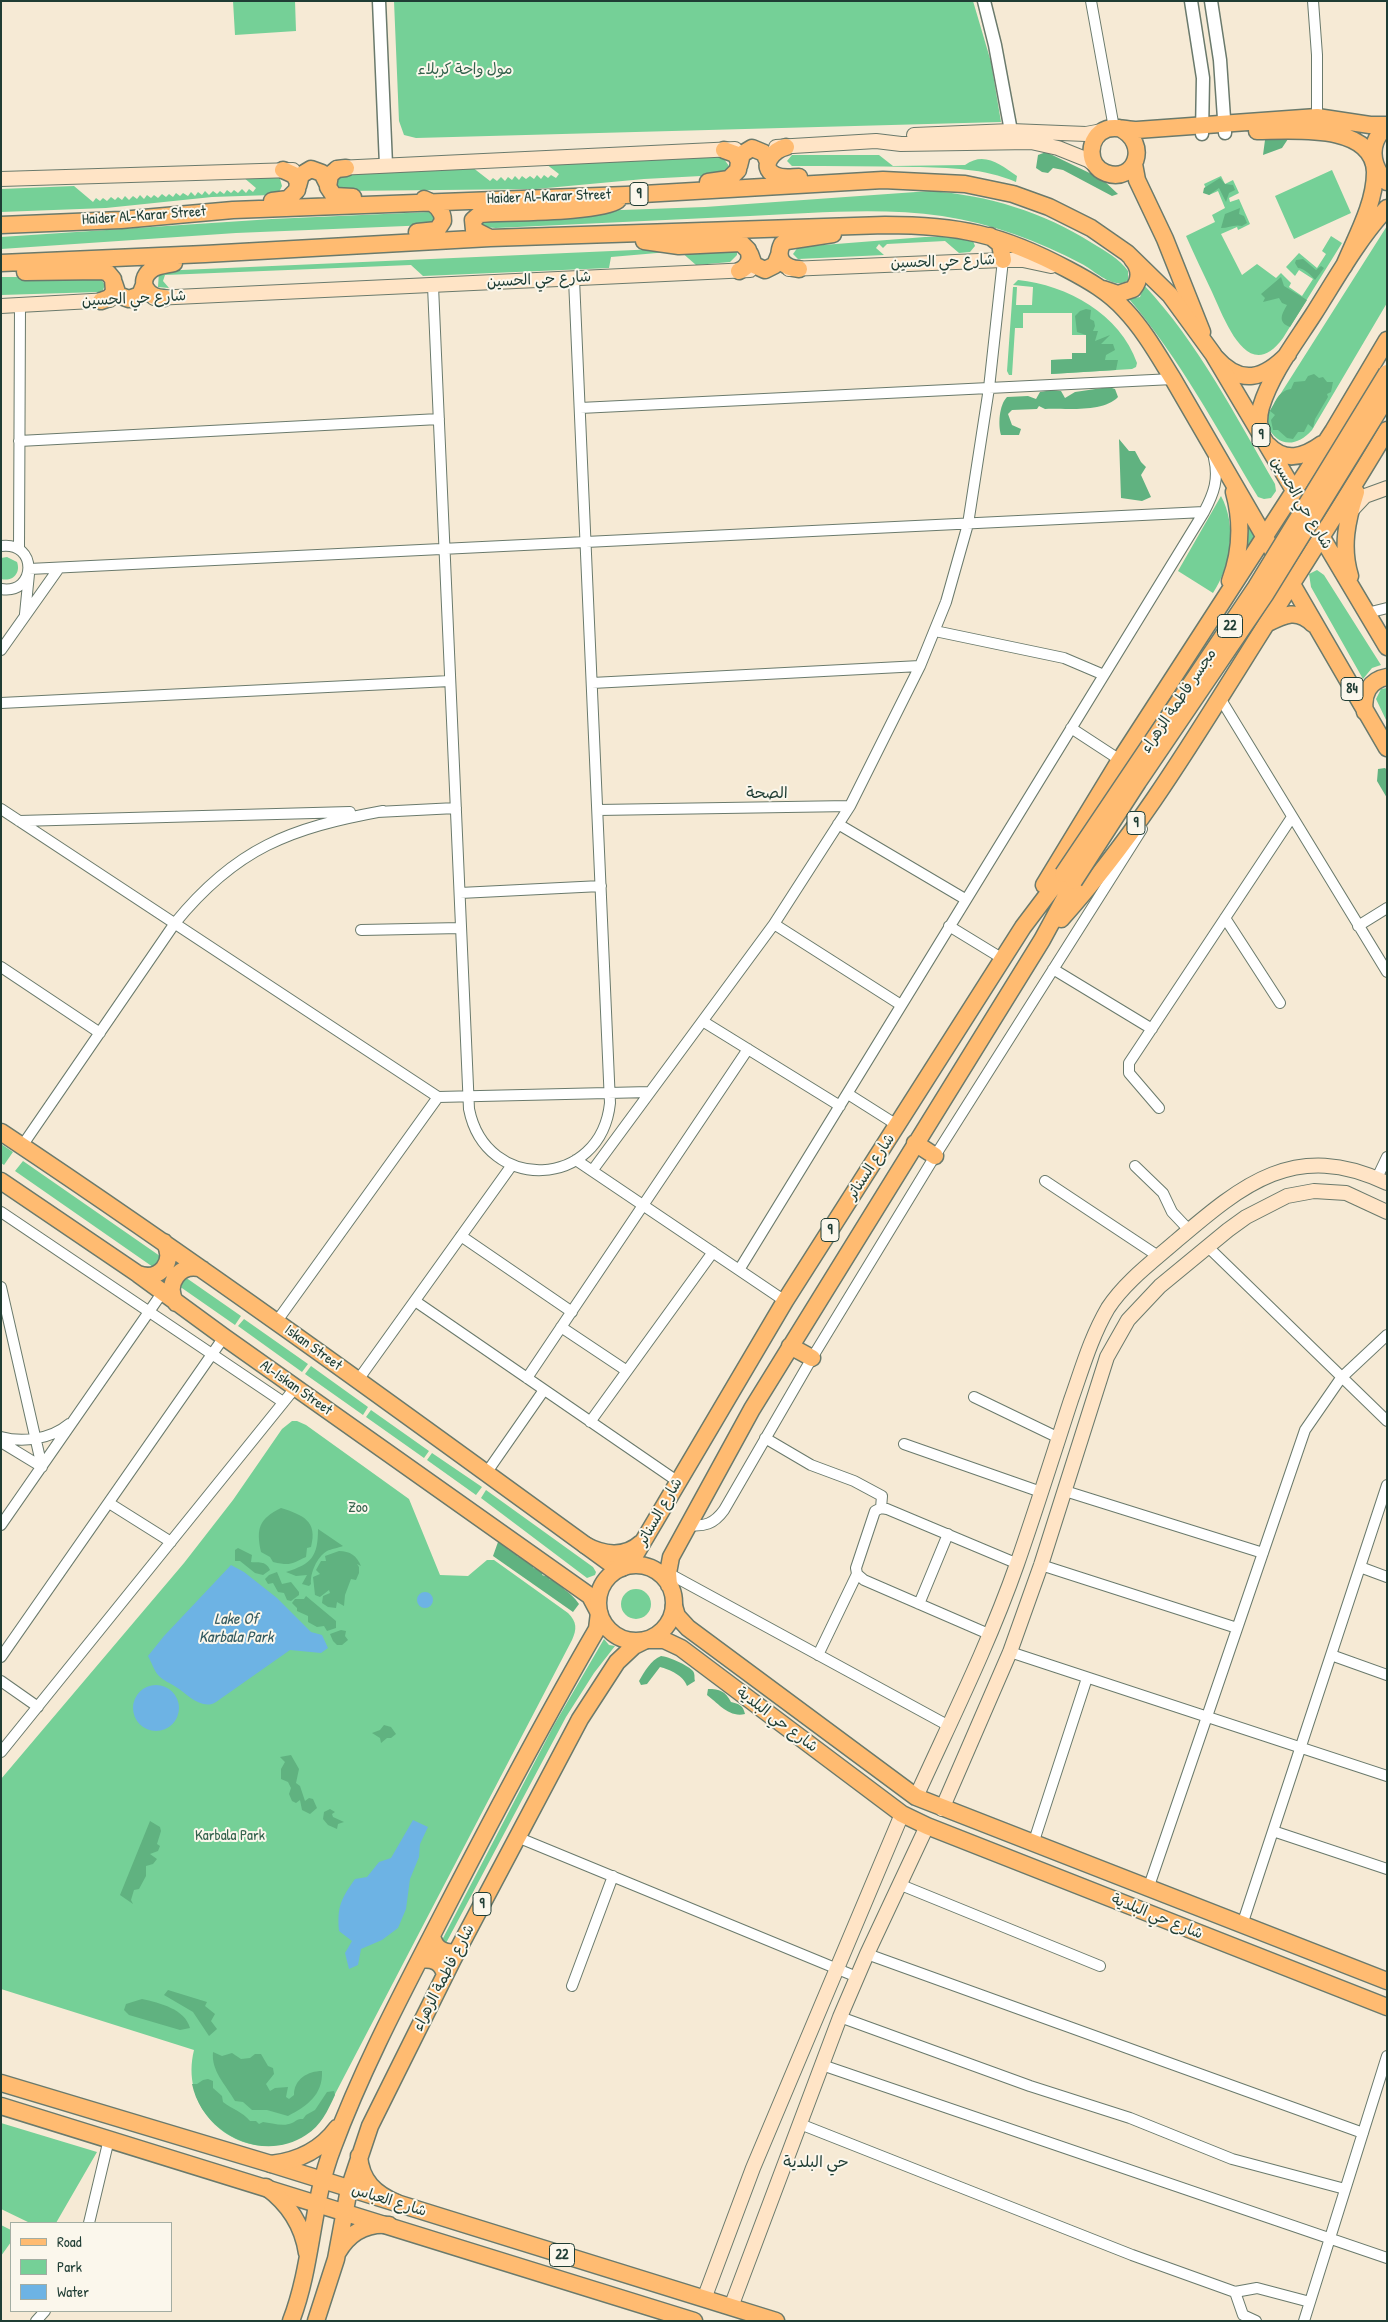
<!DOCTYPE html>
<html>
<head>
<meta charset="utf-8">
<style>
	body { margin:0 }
	#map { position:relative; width:1388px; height:2322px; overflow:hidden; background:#f6ead5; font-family:"Patrick Hand",sans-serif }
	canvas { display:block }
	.frame { position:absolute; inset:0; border:2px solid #1f3d34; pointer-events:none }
	.legend { position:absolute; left:10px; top:2222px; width:162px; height:90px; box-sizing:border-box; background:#fbf7ec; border:1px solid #a3ada2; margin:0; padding:6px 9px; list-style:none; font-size:15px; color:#1f3d34 }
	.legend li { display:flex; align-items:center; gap:10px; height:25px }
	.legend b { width:25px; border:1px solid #a3ada2 }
</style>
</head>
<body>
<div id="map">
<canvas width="1388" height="2322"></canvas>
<div class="frame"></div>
<ul class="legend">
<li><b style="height:6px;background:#ffbb71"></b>Road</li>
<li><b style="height:14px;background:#75d097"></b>Park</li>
<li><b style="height:14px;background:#6db3e4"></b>Water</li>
</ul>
</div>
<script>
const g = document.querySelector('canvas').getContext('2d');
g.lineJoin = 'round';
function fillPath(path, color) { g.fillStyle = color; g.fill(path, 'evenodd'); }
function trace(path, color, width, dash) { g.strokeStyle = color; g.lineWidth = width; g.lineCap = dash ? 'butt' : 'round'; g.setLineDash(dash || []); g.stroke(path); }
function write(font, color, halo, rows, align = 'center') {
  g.font = font + ' "Patrick Hand","Playpen Sans Arabic",sans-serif'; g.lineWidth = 4; g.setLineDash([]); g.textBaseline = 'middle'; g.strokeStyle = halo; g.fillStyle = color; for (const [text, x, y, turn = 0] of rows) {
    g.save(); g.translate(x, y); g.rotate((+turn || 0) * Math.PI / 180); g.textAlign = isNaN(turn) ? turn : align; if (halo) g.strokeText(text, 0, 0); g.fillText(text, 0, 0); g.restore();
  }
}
const green = new Path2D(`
	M233,1H295L296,31L235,35Z
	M394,1H973L991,62L1001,122L416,138L404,135L399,121Z
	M792,155H879L893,166L965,165C984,151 1000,164 1017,176L1016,182C984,168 949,168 914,167C874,166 833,166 792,166L787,161Z
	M719,157L724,159L729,166L728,171L720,175L644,179L536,189L344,191L337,188L336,177L339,174L472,167L490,181L493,178L497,181L501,177L505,181L508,177L512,180L515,176L519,180L522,176L526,179L530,176L534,179L537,175L541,179L544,175L548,178L551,175L556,178L559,174L546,164Z
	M1332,170L1351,213L1294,239L1275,196Z
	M1221,176L1225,184L1233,180L1239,193L1229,198L1230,202L1239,199L1250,224L1238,230L1237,227L1221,234L1242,275L1257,264L1276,278L1281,273L1291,283L1289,287L1302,296L1313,279L1299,270L1295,276L1286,267L1299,253L1317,268L1326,254L1322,251L1331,236L1342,243L1283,338C1248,386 1225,320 1212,292C1203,273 1194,254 1186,236L1215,222L1212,215L1225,208L1218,191L1209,195L1204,184Z
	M243,177H276L280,179L282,186L279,192L271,195L212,197L106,208L1,212V189L74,186L93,202L96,198L100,201L103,198L107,201L111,197L115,200L118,197L122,200L125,196L129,200L133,196L137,199L140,195L144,199L147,195L151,198L154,195L158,198L162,194L166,197L169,194L173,197L176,193L180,196L183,193L188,196L191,192L195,196L198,192L202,195L205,191L209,195L213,191L217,194L220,191L224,194L227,190L231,193L234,190L238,193L242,189L246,193L249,189L253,192L256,188Z
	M930,191C988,195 1043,212 1092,243C1105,251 1120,259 1128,271V280C1114,291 1094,270 1082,264C1038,241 991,223 942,216C881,207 812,213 750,216C665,220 581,224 496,228L482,227L479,220L594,211L705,207Z
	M429,212L434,217L433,223L430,225L236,233L1,249V237L272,219Z
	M1387,226V303L1312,430C1296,448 1277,447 1267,425L1269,412Z
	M925,237H956L973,241L975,246L970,252L959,253L945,241L887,244L883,248L879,244L876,248L884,255L798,259L793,254L798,247Z
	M680,248L737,251V255L730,262L696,265L680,251L611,257L609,268L423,276L411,265L165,275L163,281L169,288L158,287L159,271Z
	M1,277H93L101,279L105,285L103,290L99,292L1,295Z
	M1018,280C1067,285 1120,314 1137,363L1136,367L1132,369L1051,374V360L1072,359V353H1086V335H1072V313H1023V328H1015L1012,375H1009L1007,371L1013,287H1017L1016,305H1032L1033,287L1013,285Z
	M1144,285C1199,344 1235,415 1275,484L1276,491L1271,498L1264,499L1258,497C1217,429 1180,359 1129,299L1140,297Z
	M1221,496C1237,525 1231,566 1213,593L1178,571Z
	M1242,513L1256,537L1242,557Z
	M7,557L17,562C21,573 13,582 1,579V558Z
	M1317,570L1324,575L1381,665L1372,668L1363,679L1311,587L1309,574Z
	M1387,688V722L1376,699L1381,689Z
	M1,1144L13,1152L4,1165L1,1163Z
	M23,1161L170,1263L163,1274L15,1171Z
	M185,1277L241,1316L235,1325L179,1286Z
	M244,1319L308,1364L302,1372L238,1326Z
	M311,1366L368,1407L363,1415L305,1374Z
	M371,1410L429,1451L424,1458L366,1417Z
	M292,1421H297L306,1425L409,1499L440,1575L468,1576L487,1560H494L568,1613C577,1622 577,1629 572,1640L322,2119C270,2181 175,2127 194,2050L1,1989V1779L184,1563L233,1500L282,1429Z
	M432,1453L482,1487L476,1495L427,1460Z
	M486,1490L593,1567L596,1572L595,1575L587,1578L481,1498Z
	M621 1604a15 15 0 1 1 30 0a15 15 0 1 1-30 0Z
	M604,1639L609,1645L615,1646L594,1673L566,1717L445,1945L441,1942L554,1725Z
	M1,2123L97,2152L56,2223H30L1,2209Z
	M1,2225L11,2230V2242L1,2256Z`);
const forest = new Path2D(`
	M1288,139L1282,148L1263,155L1265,140Z
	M1046,152L1102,179L1118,194L1112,196L1063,170L1053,168L1048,173L1042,172L1036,168L1038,155Z
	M1220,178L1225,184L1233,185L1235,190L1229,193L1226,202L1219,188L1209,195L1203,193L1204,188Z
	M1240,208L1239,214L1244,216L1247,223L1242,226C1234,224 1229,228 1221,228L1225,214Z
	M1303,259L1316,270L1321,266L1324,268L1315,280C1311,275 1305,269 1298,268L1295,263L1296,260Z
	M1281,277L1284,286L1307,300L1290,327C1277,322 1282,314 1287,305L1282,303L1279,298L1263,302L1265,298L1261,294Z
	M1086,309L1091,310L1090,319L1094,321L1095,326L1093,331H1098L1095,341L1110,335L1101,344H1113L1115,350L1106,355L1105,360H1118L1116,370L1051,374V360L1072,359V353H1086V335L1077,332L1075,316L1080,311Z
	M1314,374L1319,378L1323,377L1327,382H1333L1331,392L1327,394L1328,397L1315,419L1313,428L1308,424L1304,432H1298L1293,439L1287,438L1278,430H1273L1271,420L1275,415L1270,411C1276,401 1278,391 1291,389L1294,382L1305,381L1308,376Z
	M1109,387L1115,389L1118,397C1103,413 1066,408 1045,409L1039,406L1037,409L1012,410L1008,414L1012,425L1021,429L1019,435H1001C998,425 999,405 1007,397L1028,396L1036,399L1040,392L1052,390L1061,391L1065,398L1075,392Z
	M1119,439L1129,451H1135L1141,462L1146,467L1141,475L1151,497L1142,501L1121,498Z
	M1385,768L1387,770V798L1377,781L1378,769Z
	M281,1508C303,1515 318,1521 311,1547L307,1548L306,1557C291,1564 291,1566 273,1562L270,1557L261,1552C256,1528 259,1519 281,1508Z
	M318,1529L343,1546C338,1548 331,1549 327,1551C317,1557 310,1573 311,1584L309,1586L302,1584L307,1575L296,1576L286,1572C312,1564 318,1556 318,1529Z
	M505,1541L508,1545V1550L516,1549L518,1557L522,1556L535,1563L533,1568L540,1569L544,1572L542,1575L549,1577L550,1580L552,1577C560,1588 571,1592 579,1604L573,1612L493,1556L498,1542Z
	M238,1548L252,1555L251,1562C257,1563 266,1560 270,1570L263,1575L255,1573L240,1561H235V1550Z
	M339,1551C350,1551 357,1556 361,1566L357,1564L359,1567V1573L356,1580L351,1579L345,1595L344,1606L337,1602L336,1608L328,1607L322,1603L323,1596L330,1593L329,1590L320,1597L315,1595L313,1577L320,1574L316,1570L321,1561H326L325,1556Z
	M277,1572L282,1584L291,1582L299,1592V1595L291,1601L287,1600L284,1593L278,1592L273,1583L268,1584L265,1579L269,1575Z
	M306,1596L336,1621V1628L327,1631L324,1626L317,1627L308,1622V1616L297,1611V1608L292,1603L295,1599H304Z
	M341,1630L346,1631L345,1636L348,1640L342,1645H337L333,1641L330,1634Z
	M661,1656C667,1656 693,1667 694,1673C695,1676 694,1679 695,1681L687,1686C684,1676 669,1669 660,1667L647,1684L641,1685L639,1681C645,1671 650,1661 661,1656Z
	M708,1689C720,1689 725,1691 731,1702C739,1704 743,1705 745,1714C729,1718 718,1703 707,1695Z
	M384,1725L391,1727L396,1734L391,1738H387L381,1743L380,1738L372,1733L380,1730Z
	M291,1755L299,1769L296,1783L300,1786L305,1801L309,1798L313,1799L317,1808L310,1814L302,1810L300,1800L296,1803L292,1801L289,1794L291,1788L288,1782L281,1779V1769L285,1762L280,1757Z
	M330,1809L335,1812L332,1814L333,1817L344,1822L338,1824L337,1829L328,1825L323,1819L324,1812Z
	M150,1821L160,1827L161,1831L157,1844L160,1846L158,1851L150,1854L157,1859L153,1864L146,1866V1876L139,1889L134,1890L131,1900L133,1904L120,1895Z
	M168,1990L207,2002L205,2006L215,2014L211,2021L217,2029L209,2036L193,2012L164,1995Z
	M142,1999C160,2003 185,2009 190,2028L180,2030L129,2015L124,2010L126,2004Z
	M213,2052L222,2056L232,2053L241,2059L250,2058L255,2054H261L268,2066L273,2068L274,2074L266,2084L270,2091L275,2088L288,2087L286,2097L289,2099L294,2095C294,2079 308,2071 322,2071C323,2095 307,2106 288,2116L267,2110H252L243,2102L235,2101C226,2085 211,2071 213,2052Z
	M208,2079L213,2081V2088L222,2096L223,2102C232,2109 243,2112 250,2121H256L259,2124L263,2122C271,2123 284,2127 292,2123C297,2121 296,2119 303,2119L306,2115L315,2110L327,2092L334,2091L335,2095C328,2110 321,2126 306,2135C262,2164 202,2133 192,2084H197L203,2080Z`);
const water = new Path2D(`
	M231,1565L244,1572L277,1598L311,1632L322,1635L328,1648L321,1653L290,1650L216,1702C202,1711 187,1694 176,1687C170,1683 164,1681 159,1676C154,1671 152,1663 148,1656L164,1636Z
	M417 1600a8 8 0 1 1 16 0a8 8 0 1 1-16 0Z
	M133 1708a23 23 0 1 1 46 0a23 23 0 1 1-46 0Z
	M413,1820L428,1827L420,1844L419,1857L410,1879L406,1909L398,1928L382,1940L361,1949L358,1965L349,1969L345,1953L352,1941L339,1931C337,1906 341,1899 355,1879L367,1877L379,1862L391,1858Z`);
const minor = new Path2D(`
	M1091,1L1114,128
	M1313,1L1317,55V117
	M433,286L469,1109C486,1194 601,1189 610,1103L574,279
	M580,408L1173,379
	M19,441L439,419
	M1,546C38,541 37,595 1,589
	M19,549L20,306
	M29,569L1204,512
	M1367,613L1387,608
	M25,614L29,574
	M935,631L1064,658L1104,675
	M1,650L59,568
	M592,683L920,666
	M1220,698L1387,972
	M1,703L450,681
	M1071,728L1120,760
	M1,809L438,1097L650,1092
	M598,810L850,806
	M377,812L456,808
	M19,821L350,812
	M838,824L965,899
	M460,893L601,886
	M1225,918L1280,1003
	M774,924L901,1005
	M949,926L1003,959
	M1358,926L1387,908
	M361,930L461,928
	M1,967L100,1033
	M1053,969L1152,1029
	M704,1022L840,1106
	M848,1094L897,1125
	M1159,1108L1129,1073V1063L1292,817
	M22,1146L175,923C236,848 290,828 383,811
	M576,1160L785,1301
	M1135,1166L1163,1193L1172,1212L1189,1230
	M592,1171L774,924L850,806L920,666L946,602L968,524L989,388L1003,260
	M1377,1178L1387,1157
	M1045,1181L1158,1256
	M1,1212L283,1402
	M461,1236L572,1312
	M1208,1247L1387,1421
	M739,1270L1204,512C1214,493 1219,479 1214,458
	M1,1287L42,1467
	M415,1301L677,1481
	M277,1321L438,1097
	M561,1327L627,1371
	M527,1378L748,1049
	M358,1380L512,1165
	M974,1397L1059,1438
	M590,1422L713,1252
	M1,1437C23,1443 51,1439 69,1424
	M765,1438L811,1465L854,1481L882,1496L881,1508
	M1,1442L42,1467
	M904,1444L1041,1492
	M487,1472L544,1390
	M1065,1491L1263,1553
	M109,1503L171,1542
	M1,1525L162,1293
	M688,1525C704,1527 714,1524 724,1510L812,1358L935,1156L1142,829
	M1041,1565L1237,1628
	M1360,1567L1387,1577
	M668,1573L949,1726
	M919,1604L948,1534
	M991,1635L864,1580L857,1574L856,1568L875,1511L881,1508L887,1509L1018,1564
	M1010,1652L1387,1776
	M818,1655L857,1574
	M1331,1655L1387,1675
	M1,1657L224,1337
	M1,1681L38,1707
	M1,1752L295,1388
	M1273,1831L1387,1869
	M517,1837L857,1977
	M1033,1844L1087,1678
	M901,1885L1100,1966
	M1148,1889L1305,1430L1341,1378L1387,1335
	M1242,1925L1387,1485
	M867,1954L1363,2133
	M572,1986L613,1876
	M840,2017L1030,2086L1130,2118L1232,2159L1345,2189
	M822,2065L1387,2258
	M800,2124L1132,2255L1235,2292L1243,2315L1256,2321
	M89,2223L109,2139
	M1235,2292L1257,2288L1310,2302
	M36,2321L45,2311
	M1304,2321L1387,2056`);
const tertiary = new Path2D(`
	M379,1L386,165
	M984,1L995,45L1011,131
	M1191,1L1203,78L1202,134
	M1211,1L1220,60L1225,133`);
const secondary = new Path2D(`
	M914,135L1011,131L1086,134L1102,131
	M776,147L876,141L901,144L1031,142L1058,148L1088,160L1096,166
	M337,168L735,149
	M1,179L293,170
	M789,269L1003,260H1023L1051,266
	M154,298L750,270
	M1,306L110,300
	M1350,512L1365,496L1387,488
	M916,1797C951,1720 989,1644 1017,1564C1036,1510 1053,1455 1071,1400C1082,1369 1091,1337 1108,1308C1125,1282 1152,1262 1175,1242C1242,1185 1295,1139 1387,1183
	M942,1809L1010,1652L1041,1565L1107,1357L1128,1320L1160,1286L1228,1230L1246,1217L1287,1196L1314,1191L1346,1193L1387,1212
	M704,2299L753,2168L902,1814
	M731,2307L840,2017L867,1954L927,1826`);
const primary = new Path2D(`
	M1387,126C1368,142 1370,165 1387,182
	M1119,128C1151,143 1135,184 1106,173C1086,166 1087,136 1107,129C1116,126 1127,130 1137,130L1317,117L1370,125H1387
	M1257,131C1289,131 1374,122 1375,172C1375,204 1356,237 1344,266
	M1134,164L1137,180L1165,239L1202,332
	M1216,358C1241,386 1264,379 1288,354
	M1262,437C1258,427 1258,418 1261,407C1271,374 1295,343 1313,315C1336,279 1358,239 1387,208
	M1,1132C210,1271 412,1419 614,1566L622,1568
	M1,1181L138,1274L224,1337L590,1596L599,1613
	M138,1274C160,1282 176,1261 164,1242
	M176,1303C164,1284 180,1262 202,1269
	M674,1606L677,1616L688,1628L916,1797L1387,1981
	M646,1640H664L681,1648L902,1814L927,1826L1387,2007
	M1,2083L271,2164L776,2321
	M1,2106L694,2321`);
const trunk = new Path2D(`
	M786,147C774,149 758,167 775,175C782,179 792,177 799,177
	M739,166L742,154L752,148L764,153L768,162
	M346,168L337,169L330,175L328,187L334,196L353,197
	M708,182L729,179L738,170L739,161L735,154L724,150
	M298,186L301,175L311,169L322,173L327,183
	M272,201L288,199L297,190L298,182L294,175L283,170
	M1,225L121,220L233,210L626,195L883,180L965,184L1013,194L1049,207L1091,228L1127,253L1170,295L1213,354L1387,647
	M417,232L437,230L443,221C443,209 434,203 424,199
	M990,236L1000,244L1003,260
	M490,238L474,230L473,220L480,214C507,212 600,213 618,200
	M644,241L679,246L741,243L748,250C752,259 748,267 739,271
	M750,254L754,265L765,270L775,265L779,255
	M1,263L205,254L490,238L885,225C958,225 1001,234 1067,269C1088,280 1109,292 1125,310C1144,330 1158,355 1173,379L1387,748
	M799,269C784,268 775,259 782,244L787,241L833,234
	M25,272L102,271L108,273L113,279L114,292L109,298L101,301
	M114,283L118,295L129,299L140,295L144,285
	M1103,289L1118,294L1133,289C1141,279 1140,268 1132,259
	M164,298C148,298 136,282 151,270C157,265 166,265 174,263
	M1268,445C1285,463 1304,457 1322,444
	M1350,576C1341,547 1347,520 1356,492
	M1230,581C1241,552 1242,521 1234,492
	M1266,624C1284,615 1297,608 1313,624
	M1365,712C1362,695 1369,680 1387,677
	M1044,885L1120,760L1333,431L1387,340
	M1061,919C1131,842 1188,749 1243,661C1291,584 1341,508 1387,430
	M915,1143L935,1156
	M790,1346L812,1358
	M585,1545C603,1555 625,1558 641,1543
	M598 1603a38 38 0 1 1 76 0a38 38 0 1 1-76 0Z
	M624,1567L631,1562L785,1301L1023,927L1063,874
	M669,1585L668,1573L671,1557L752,1409L1042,940L1074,881
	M432,1936C435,1949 444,1954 457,1952
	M420,1960C433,1958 442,1962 445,1975
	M359,2156C361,2181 375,2194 397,2203
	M271,2164C297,2161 321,2150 337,2128
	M266,2187C288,2203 303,2226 307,2253
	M338,2252C349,2233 367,2223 389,2225
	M291,2321C313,2264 311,2203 333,2147C363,2066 405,1988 444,1912C493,1817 543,1722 597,1629L599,1613
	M316,2321L336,2259L349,2189L370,2126L453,1959L580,1719L617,1662L634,1646L646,1640`);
const trunkBridge = new Path2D(`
	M1063,874L1256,587L1387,373
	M1074,881L1138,782L1265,595L1387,397`);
const shields = [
	[639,194,18],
	[1261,435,18],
	[1230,626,25],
	[1352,689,22],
	[1136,823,18],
	[830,1230,18],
	[482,1904,18],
	[562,2255,25]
];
const shieldNames = [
	["9",639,194],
	["9",1261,435],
	["22",1230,626],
	["84",1352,689],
	["9",1136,823],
	["9",830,1230],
	["9",482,1904],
	["22",562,2255]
];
const parkNames = [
	["مول واحة كربلاء",465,70],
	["Zoo",358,1508],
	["Karbala Park",230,1836]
];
const streetNames = [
	["Haider Al-Karar Street",549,197,-2],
	["Haider Al-Karar Street",144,216,-4],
	["شارع حي الحسين",943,262,-2],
	["شارع حي الحسين",539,280,-3],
	["شارع حي الحسين",134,299,-3],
	["شارع حي الحسين",1301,503,59],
	["مجسر فاطمة الزهراء",1179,701,-56],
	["شارع السناتر",871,1167,-57],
	["Iskan Street",313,1348,36],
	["Al-Iskan Street",296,1388,35],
	["شارع السناتر",660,1512,-60],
	["شارع حي البلدية",777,1720,37],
	["شارع حي البلدية",1157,1917,22],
	["شارع فاطمة الزهراء",444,1978,-63],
	["شارع العباس",389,2201,17]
];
const neighbourhoodNames = [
	["الصحة",767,794],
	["حي البلدية",816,2163]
];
const waterNames = [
	["Lake Of",236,1620],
	["Karbala Park",236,1638]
];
fillPath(green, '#75d097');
fillPath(forest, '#60b280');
fillPath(water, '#6db3e4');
trace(minor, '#6a7a6c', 12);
trace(tertiary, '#6a7a6c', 15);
trace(secondary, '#6a7a6c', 16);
trace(primary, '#6a7a6c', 19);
trace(trunk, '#6a7a6c', 19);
trace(minor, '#fff', 10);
trace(tertiary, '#fff', 12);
trace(secondary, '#ffe4c6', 14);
trace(primary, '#ffbb71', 16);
trace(trunk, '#ffbb71', 16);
trace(trunkBridge, '#6a7a6c', 19, []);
trace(trunkBridge, '#ffbb71', 16);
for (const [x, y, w] of shields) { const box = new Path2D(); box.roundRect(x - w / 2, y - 11.5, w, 23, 4); g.fillStyle = '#fbf7ec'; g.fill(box); trace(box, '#1f3d34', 1); }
write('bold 14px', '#1f3d34', null, shieldNames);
write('15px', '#34624d', '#fbf7ec', parkNames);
write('15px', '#1f3d34', '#fbf7ec', streetNames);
write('16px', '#1f3d34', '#fbf7ec', neighbourhoodNames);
write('italic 16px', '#325a60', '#fbf7ec', waterNames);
</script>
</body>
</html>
